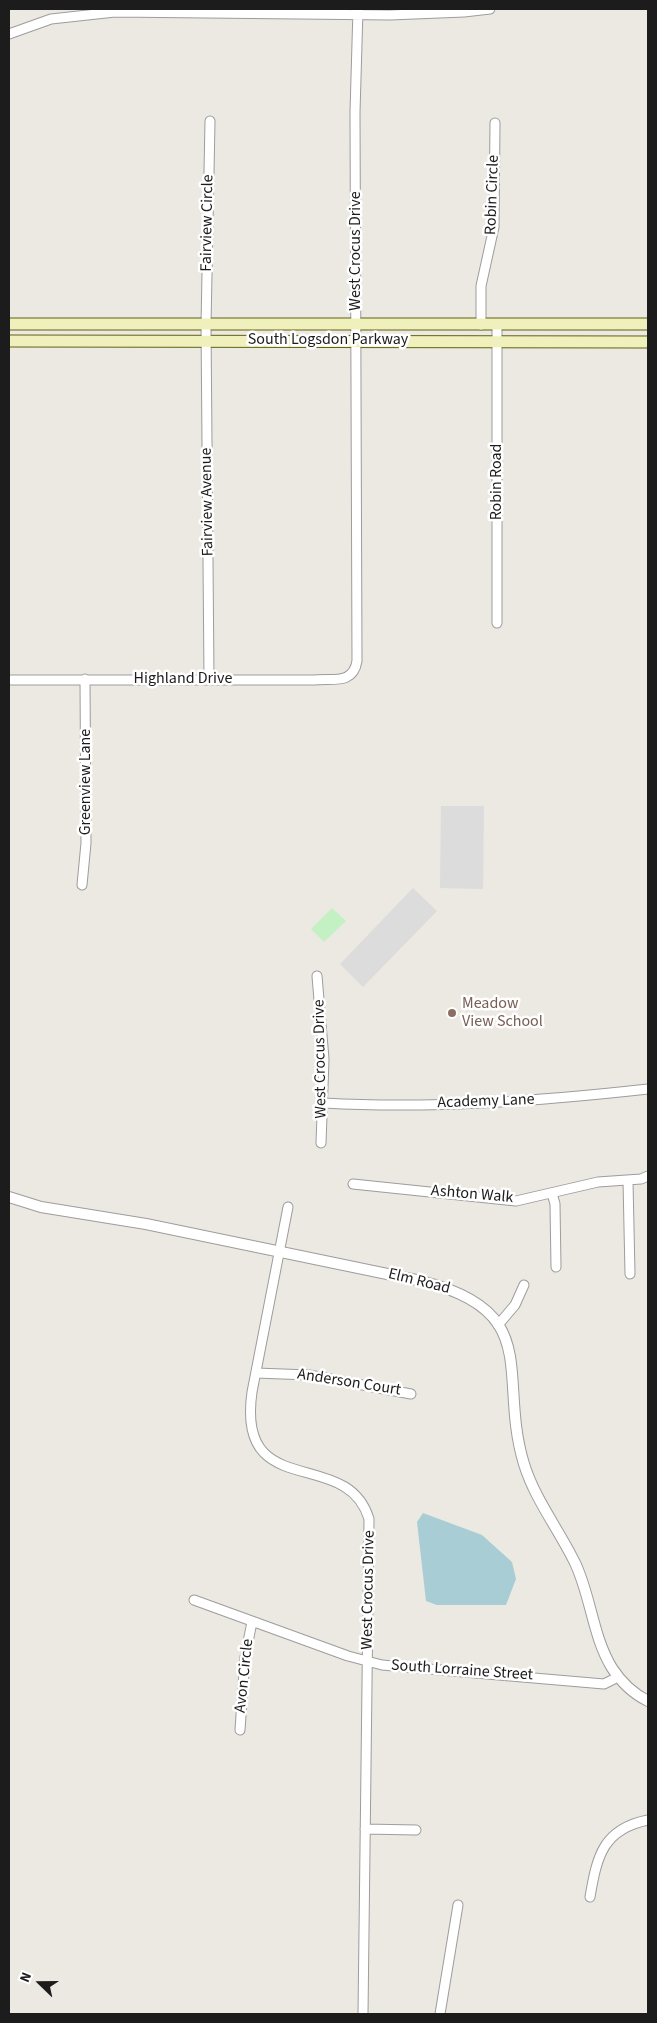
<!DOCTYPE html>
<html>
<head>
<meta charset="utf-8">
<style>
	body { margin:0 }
	#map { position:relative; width:657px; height:2023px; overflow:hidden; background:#ece8e2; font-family:"Source Sans 3",sans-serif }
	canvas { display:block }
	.frame { position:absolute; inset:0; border:10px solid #1c1c1c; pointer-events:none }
	.north { position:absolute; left:15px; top:1958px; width:50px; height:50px; -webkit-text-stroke:4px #fff; paint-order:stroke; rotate:292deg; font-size:14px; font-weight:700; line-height:20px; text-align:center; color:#1c1c1c }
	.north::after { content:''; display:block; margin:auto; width:18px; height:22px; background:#1c1c1c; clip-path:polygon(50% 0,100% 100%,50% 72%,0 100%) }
</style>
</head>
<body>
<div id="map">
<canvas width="657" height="2023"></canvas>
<div class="frame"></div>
<div class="north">N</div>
</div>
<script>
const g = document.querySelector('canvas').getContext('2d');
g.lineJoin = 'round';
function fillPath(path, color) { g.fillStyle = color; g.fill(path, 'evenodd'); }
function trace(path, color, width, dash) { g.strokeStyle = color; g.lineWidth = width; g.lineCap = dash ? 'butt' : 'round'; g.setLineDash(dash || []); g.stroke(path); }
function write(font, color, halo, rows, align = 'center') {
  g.font = font + ' "Source Sans 3",sans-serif'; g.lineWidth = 5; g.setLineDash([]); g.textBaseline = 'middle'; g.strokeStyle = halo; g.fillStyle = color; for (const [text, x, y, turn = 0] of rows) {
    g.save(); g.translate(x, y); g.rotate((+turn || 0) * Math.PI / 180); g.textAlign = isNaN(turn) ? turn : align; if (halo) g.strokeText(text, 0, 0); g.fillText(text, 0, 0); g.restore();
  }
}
const park = new Path2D(`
	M332,908L346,921L324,942L311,929Z`);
const parking = new Path2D(`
	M441,806H484L483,889L440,888Z
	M413,888L437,911L363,987L340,964Z`);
const water = new Path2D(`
	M423,1513L482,1535L512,1562L516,1579L506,1605H437L426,1601L417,1522Z`);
const minor = new Path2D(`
	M9,34L51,19L115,12L390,15L464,12L490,9
	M481,325V286L494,227L495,123
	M497,326V623
	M209,679L206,325L210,121
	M9,680H315C333,678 353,685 357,661L355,112L358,9
	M82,885L86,843L85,679
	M317,976L324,1059L321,1143
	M324,1103C432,1109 540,1101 648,1089
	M628,1181L630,1274
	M353,1184L516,1201L598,1182L641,1179L648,1176
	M552,1193L555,1204L556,1267
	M288,1207L252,1392C236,1504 347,1445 369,1519L363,2014
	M498,1325L515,1305L524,1285
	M256,1373L309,1375L411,1394
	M194,1600L348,1656L382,1665L604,1684L618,1677
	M240,1730L245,1657L252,1622
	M365,1829L416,1830
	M590,1897C597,1856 603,1829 648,1820
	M440,2014L458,1905`);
const tertiary = new Path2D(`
	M9,1197L41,1207L146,1224L421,1281C545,1311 497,1376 524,1464C535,1500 560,1531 576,1565C591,1598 593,1637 612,1668C621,1682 634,1694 648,1701`);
const secondary = new Path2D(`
	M9,324H648
	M9,341L648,342`);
const markers = [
	[452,1013,5,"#8d6e63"]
];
const streetNames = [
	["Robin Circle",493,195,-88],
	["Fairview Circle",208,223,-89],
	["West Crocus Drive",356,251,-90],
	["South Logsdon Parkway",328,340],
	["Robin Road",497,482,-90],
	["Fairview Avenue",208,502,-91],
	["Highland Drive",183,679],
	["Greenview Lane",86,782,-90],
	["West Crocus Drive",321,1059,-91],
	["Academy Lane",486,1102,-2],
	["Ashton Walk",472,1195,5],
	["Elm Road",419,1282,14],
	["Anderson Court",349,1383,9],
	["West Crocus Drive",369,1590,-89],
	["South Lorraine Street",462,1671,4],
	["Avon Circle",245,1676,-84]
];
const educationNames = [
	["Meadow",462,1004],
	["View School",462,1022]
];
fillPath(park, '#c4f1c4');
fillPath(parking, '#dcdcdc');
fillPath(water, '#a8cdd4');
trace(minor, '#9d9d9d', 11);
trace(tertiary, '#9d9d9d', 12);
trace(secondary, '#606312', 13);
trace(minor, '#fff', 9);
trace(tertiary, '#fff', 10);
trace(secondary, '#f0f0bc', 11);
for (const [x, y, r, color] of markers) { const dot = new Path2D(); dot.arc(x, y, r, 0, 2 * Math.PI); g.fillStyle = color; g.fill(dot); trace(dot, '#fff', 2); }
write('16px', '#1c1c1c', '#fff', streetNames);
write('16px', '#785e54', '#fff', educationNames, 'left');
</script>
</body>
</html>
